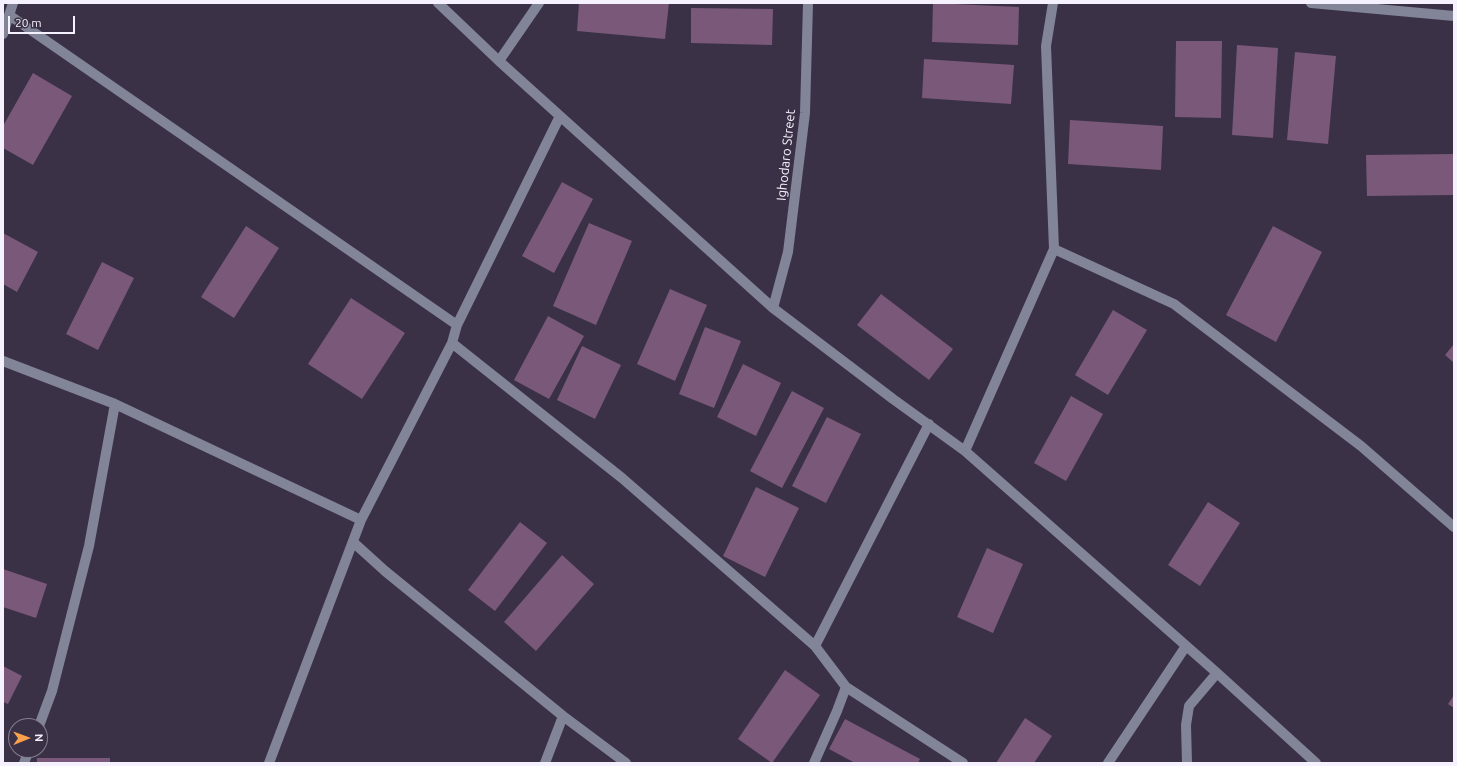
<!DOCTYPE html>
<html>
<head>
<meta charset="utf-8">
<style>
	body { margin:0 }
	#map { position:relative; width:1457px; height:766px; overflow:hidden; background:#3a3146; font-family:Ubuntu,sans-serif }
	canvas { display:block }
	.frame { position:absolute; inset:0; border:4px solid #f6f1fe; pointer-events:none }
	.north { position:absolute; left:8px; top:718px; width:40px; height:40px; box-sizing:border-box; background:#3a3146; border:1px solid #857e90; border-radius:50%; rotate:89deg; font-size:11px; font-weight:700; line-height:16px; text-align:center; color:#f6f1fe }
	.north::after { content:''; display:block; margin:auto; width:14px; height:18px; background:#f9a04c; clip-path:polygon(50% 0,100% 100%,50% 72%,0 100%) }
	.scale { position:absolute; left:8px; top:16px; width:67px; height:18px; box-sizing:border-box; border:2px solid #f6f1fe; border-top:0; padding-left:5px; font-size:12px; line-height:14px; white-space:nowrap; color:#f6f1fe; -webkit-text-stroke:3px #3a3146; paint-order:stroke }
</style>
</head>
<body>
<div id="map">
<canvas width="1457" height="766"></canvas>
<div class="frame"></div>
<div class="north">N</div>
<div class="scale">20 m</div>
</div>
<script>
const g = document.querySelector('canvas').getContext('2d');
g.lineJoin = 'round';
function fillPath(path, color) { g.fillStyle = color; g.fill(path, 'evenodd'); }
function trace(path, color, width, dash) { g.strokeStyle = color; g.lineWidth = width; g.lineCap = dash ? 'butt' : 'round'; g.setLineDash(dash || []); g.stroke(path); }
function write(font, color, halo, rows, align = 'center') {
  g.font = font + ' Ubuntu,sans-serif'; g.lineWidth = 3; g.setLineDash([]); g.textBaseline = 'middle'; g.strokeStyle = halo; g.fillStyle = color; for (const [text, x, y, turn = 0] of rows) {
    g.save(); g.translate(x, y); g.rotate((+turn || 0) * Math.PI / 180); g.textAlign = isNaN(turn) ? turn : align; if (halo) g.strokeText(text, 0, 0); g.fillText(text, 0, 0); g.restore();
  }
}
const building = new Path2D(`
	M579,3H669L665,39L577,31Z
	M933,3L1019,7L1018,45L932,42Z
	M691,8L773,9L772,45L691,43Z
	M1176,41H1222L1221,118L1175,117Z
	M1237,45L1278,48L1273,138L1232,135Z
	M1295,52L1336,56L1328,144L1287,140Z
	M924,59L1014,65L1011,104L922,98Z
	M33,73L72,96L33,165L3,148V126Z
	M1070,120L1163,126L1161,170L1068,164Z
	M1454,154V195L1367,196L1366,155Z
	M562,182L593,199L554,273L522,256Z
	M589,223L632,241L596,325L553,306Z
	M246,226L279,248L234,318L201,297Z
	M1273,226L1322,252L1276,342L1226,315Z
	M3,233L38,252L17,292L3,284Z
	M102,262L134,278L98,350L66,334Z
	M670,289L707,305L675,381L637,364Z
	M881,294L953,349L929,380L857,325Z
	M351,298L405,333L362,399L308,364Z
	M1113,310L1147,330L1108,395L1075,375Z
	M548,316L584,336L549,399L514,380Z
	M705,327L741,341L714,408L679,394Z
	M1454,344V363L1445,355Z
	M582,346L621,365L595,419L557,400Z
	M743,364L781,383L756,436L717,417Z
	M792,391L824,408L782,488L750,471Z
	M1071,396L1103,414L1066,481L1034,463Z
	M827,417L861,434L826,503L792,486Z
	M756,487L799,508L765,577L723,556Z
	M1208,502L1240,523L1200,586L1168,565Z
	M520,522L547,543L495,611L468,590Z
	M987,548L1023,564L993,633L957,617Z
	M562,555L594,584L536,651L504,622Z
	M3,569L47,584L36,618L3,607Z
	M3,666L22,676L8,704L3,702Z
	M785,670L820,695L772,763L738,739Z
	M1454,695V708L1448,704Z
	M1025,718L1052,736L1034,763H996Z
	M845,719L920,759L918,763H855L829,749Z
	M37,758H110V763H37Z`);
const minor = new Path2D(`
	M438,3L499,61L773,308L893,399L965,451L1217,673L1316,763
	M1311,3L1454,16
	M9,15L457,325
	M3,34L13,3
	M499,61L539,3
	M1054,249L1174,304L1361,446L1454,527
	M773,308L788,252L805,113L808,3
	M452,343L622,478L815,646L846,687L837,711L814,763
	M3,361L115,404L361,520
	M965,451L1054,249L1046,46L1053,3
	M353,542L385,571L563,716L626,763
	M815,646L929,424
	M846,687L963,763
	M39,726L52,691L89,546L115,404
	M24,763L29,750
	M269,763L361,520L452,343L457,325L560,116
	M545,763L563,716
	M1108,763L1186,646
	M1187,763L1186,725L1189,706L1217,673`);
const streetNames = [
	["Ighodaro Street",786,155,-84]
];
fillPath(building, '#795879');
trace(minor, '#828498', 10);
write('13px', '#f6f1fe', '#3a3146', streetNames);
</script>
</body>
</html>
